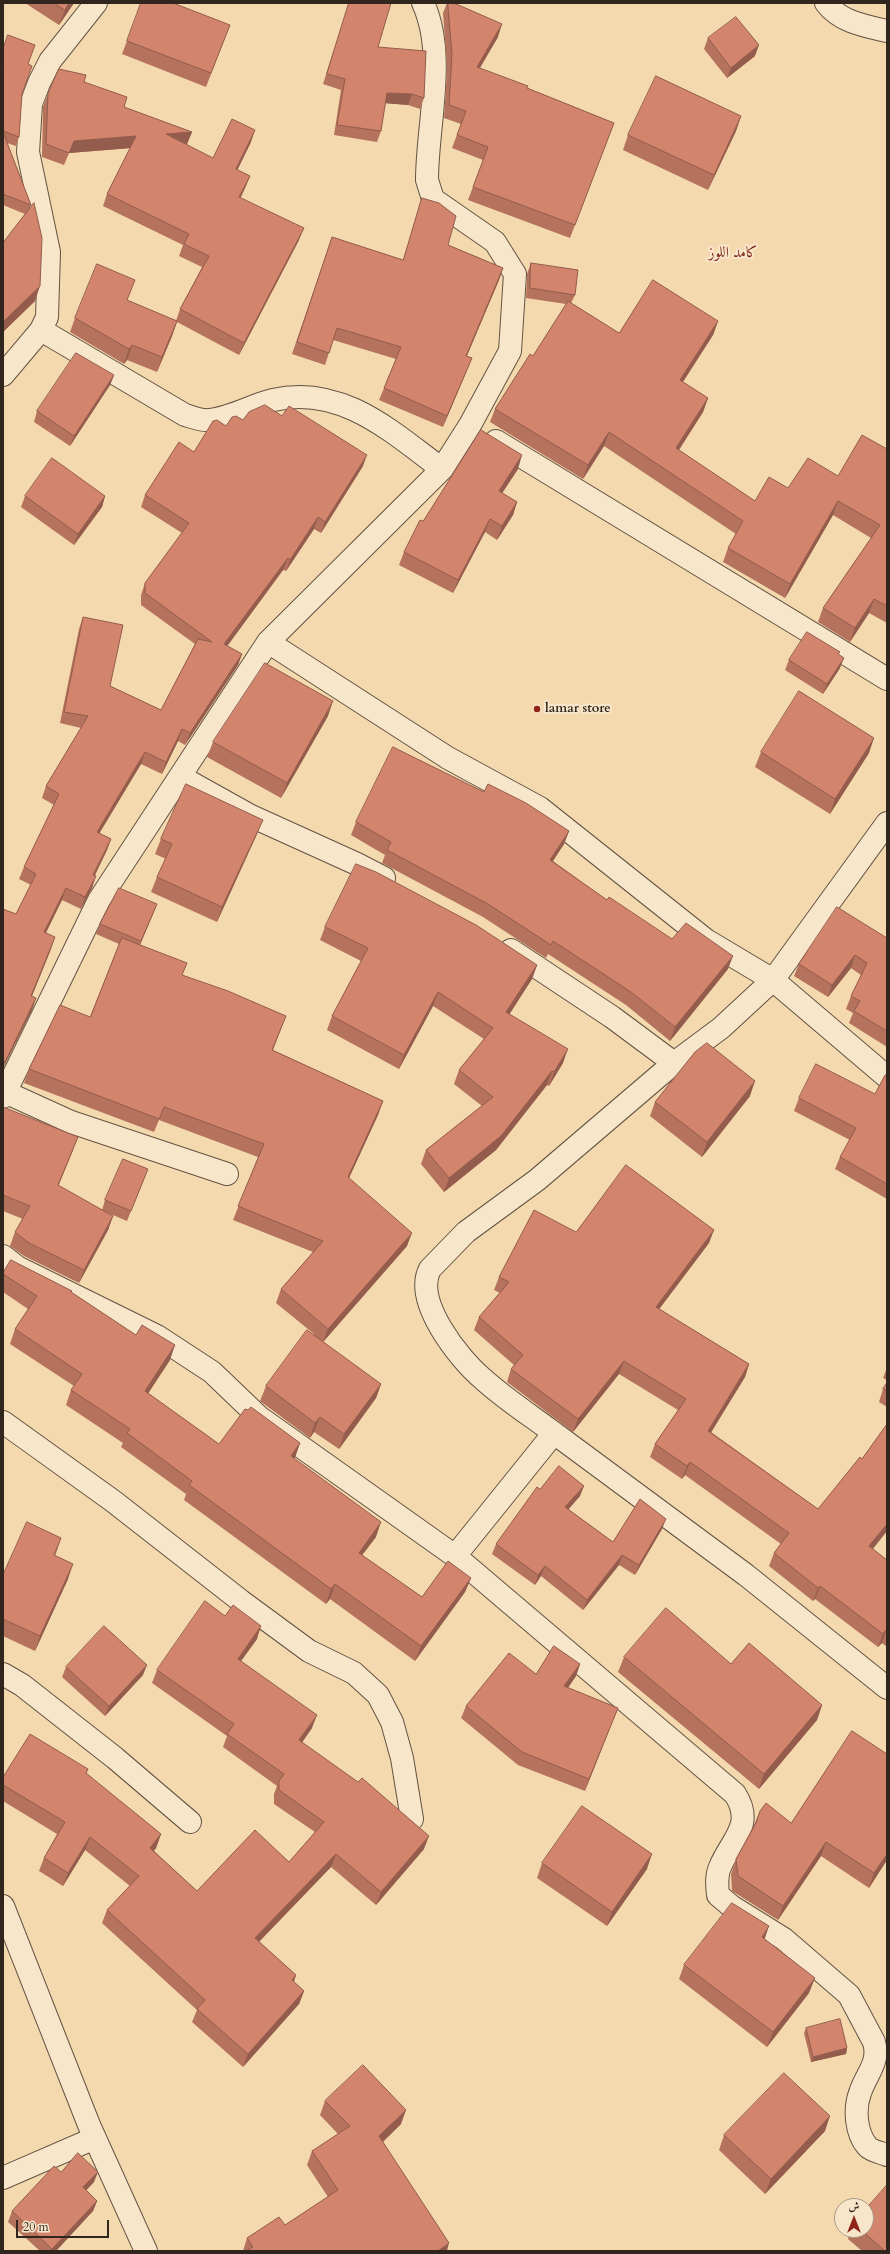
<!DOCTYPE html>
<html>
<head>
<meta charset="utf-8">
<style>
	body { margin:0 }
	#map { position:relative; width:890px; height:2254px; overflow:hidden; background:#f4d9af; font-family:Cardo,Amiri,serif }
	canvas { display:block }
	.frame { position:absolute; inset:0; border:4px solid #31261d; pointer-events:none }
	.north { position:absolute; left:834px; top:2198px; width:40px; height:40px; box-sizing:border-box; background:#f8e6cb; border:1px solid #a89985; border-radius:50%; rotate:0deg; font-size:11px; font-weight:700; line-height:16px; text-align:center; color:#31261d }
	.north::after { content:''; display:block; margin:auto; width:14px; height:18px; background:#8f2418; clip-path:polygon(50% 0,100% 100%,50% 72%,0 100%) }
	.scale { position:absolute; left:16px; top:2220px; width:93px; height:18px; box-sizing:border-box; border:2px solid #31261d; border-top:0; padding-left:5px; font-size:12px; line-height:14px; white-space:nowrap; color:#31261d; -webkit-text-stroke:3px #f8e6cb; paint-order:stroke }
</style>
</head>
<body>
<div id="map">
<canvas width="890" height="2254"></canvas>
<div class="frame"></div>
<div class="north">ش</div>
<div class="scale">20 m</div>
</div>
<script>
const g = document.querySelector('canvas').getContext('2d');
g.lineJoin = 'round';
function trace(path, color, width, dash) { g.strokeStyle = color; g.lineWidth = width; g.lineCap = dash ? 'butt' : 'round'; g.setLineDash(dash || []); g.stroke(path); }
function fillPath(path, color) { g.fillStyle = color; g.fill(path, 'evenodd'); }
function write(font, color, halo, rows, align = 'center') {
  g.font = font + ' Cardo,Amiri,serif'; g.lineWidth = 4; g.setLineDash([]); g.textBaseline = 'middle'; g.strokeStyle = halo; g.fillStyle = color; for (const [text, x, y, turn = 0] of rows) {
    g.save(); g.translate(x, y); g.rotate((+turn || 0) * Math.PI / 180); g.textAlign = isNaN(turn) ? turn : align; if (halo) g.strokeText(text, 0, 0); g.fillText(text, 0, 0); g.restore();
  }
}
const street = new Path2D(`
	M826,3C840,22 865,26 887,31
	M41,330L185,415C192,417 202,421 209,420C231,418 252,405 273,400C341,384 392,432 442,469
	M3,375L41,330L47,317L49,252L28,152L31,104L39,83L50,61L96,3
	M496,441L887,679
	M268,642L448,758L540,808L706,940L773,980L887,1077
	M181,777L251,816L357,864L384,878
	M511,950L612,1017L674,1063
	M5,1092L71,1122L227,1174
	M3,1097L99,900L268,642L442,469L470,425L510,351L515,274L495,242L433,199L427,180C427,125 447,55 423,3
	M3,1256L17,1267L157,1336L212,1372L259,1417L455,1556L735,1794C755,1825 731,1840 720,1867C716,1876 717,1885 718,1895L731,1906L784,1939L849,1995L874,2042C880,2063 866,2074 860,2093C854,2109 856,2133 867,2146C871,2151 882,2153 887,2155
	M3,1422L113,1501L241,1601L309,1651L354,1673L378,1695L392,1722L402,1758L412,1819
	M554,1433L746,1575L887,1688
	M455,1556L554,1433C530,1415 505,1399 483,1379C459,1359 413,1301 430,1269L466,1232L537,1180L674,1063L721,1028L773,980L887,823
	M3,1674L22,1685L115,1758L190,1822
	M3,1906L89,2125L146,2251
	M3,2178L95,2138`);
const wall = new Path2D(`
	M25,3H74L59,25Z
	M349,3H391L378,47L424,98L420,109L408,105L385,103L381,131L377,142L334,135L341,90L323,84Z
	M447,3H454L498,37L479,68L527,88L614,123L570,238L468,200L483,160L452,148L461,124L444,118L447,68L443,13Z
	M230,25L206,87L122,54L127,41Z
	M708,38L755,56L727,78L704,49Z
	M3,49L28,64L22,94L19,137L16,146L7,143L31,205L30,207L35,301L3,332V243L25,214L3,205Z
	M84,82L124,107L192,132L187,144H185L213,158L251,142L237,170L250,176L245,188L240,198L299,240L239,355L177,322L172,336L157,372L127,360L124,364L70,332L75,318L127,300L176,321L180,309L202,267L179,256L183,245L103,206L107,194L130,148L69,153L64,165L42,157L43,107L48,94Z
	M741,116L736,131L708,190L623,150L628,135Z
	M422,198L448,245L503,268L499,280L467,356V370L443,427L379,400L384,388L396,359L333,340L325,365L292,354L332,237L403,260Z
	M531,263L575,295L571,303L619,333L718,321L713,335L683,382L708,398L703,412L679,450L755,501L788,488L838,476L887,449V623L869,613L850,642L818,622L823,608L871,538L833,515L785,598L723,562L728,548L736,534L604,446L583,479L490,422L495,409L533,356L566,304L526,298L527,274Z
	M114,375L110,385L70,446L34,422L37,411Z
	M243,420L363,466L321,533L314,529L286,571L283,570L227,646L242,654L238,665L185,745L178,741L162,774L141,764L99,833L111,839L107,850L95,875L92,888L81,909L62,900L46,933L51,949L32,996L36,998L32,1010L3,1068V909L16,914L31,885L19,879L24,867L54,805L42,798L46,786L81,728L60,723L79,629L83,617L110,686L161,710L195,644L141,605V595L145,583L182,533L141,507L145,495L194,452L226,426Z
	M518,469L502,493L517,502L513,515L497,540L485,532L453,593L399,565L404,552L423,521Z
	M25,496H105L102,507L74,545L21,507Z
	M839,655L840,668L823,694L785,670L789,660Z
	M328,716L281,798L207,757L213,742Z
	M761,752L869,753L830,814L755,767Z
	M484,792L569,831L564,844L553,861L607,900L672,939L728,969L670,1041L626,1005L548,954L546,958L483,917L382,863L385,855L351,835L356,822Z
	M257,834L217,922L151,892L157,877L166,859L155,854L161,839Z
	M157,904L140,945L187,963L182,975L281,1029L273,1050L383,1101L378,1115L349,1178L407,1246L323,1342L381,1384L376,1398L339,1449L314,1432L310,1438L260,1401L266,1386L314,1334L276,1303L281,1289L313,1252L233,1220L258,1157L159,1120L154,1132L24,1083L29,1069L90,1017L119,944L96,934L100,924Z
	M325,927L537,965L532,979L509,1014L563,1063L549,1086L547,1085L496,1150L444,1192L421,1164L426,1150L482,1106L454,1084L459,1070L484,1039L433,1006L399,1069L327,1030L332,1016L361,961L320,940Z
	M887,938V1047L849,1023L853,1013L846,1009L851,996L861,975L851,968L828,997L794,976L799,964Z
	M887,1075V1199L835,1169L840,1157L850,1140L794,1111L799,1098L875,1094Z
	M750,1096L702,1157L650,1116L655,1102Z
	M3,1107L73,1150L58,1186L102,1210L105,1200L144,1179L127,1221L108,1213L113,1216L108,1230L79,1283L24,1256L10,1246L15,1232L23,1219L3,1211Z
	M576,1232L709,1243L659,1309L749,1364L745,1377L711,1432L818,1509L862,1459L887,1424V1531L873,1549L887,1560V1647L882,1643L878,1647L815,1599L813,1601L769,1566L774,1553L781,1544L685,1475L682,1479L650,1457L655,1444L678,1410L619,1374L573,1432L507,1382L511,1369L514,1365L474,1330L479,1317L500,1293L494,1290L499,1277Z
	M3,1273L71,1292L170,1360L148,1393L219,1444L300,1443L294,1459L376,1537L362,1555L422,1597L471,1578L465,1592L415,1661L330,1599L326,1604L184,1500L186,1494L121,1447L123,1443L66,1405L71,1390L74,1386L10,1344L15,1329L28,1309L3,1292Z
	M887,1368V1380L883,1378Z
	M887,1383V1407L879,1402L883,1389Z
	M540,1489L580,1496L568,1509L613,1542L662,1529L635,1575L619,1565L583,1610L541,1576L535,1585L492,1554L496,1544Z
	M55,1555L68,1579L35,1651L3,1636V1575Z
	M257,1639L241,1661L312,1728L302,1742L424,1849L376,1905L331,1867L259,1942L296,1975L294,1982L304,1991L299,2004L243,2067L192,2022L197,2010L102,1923L107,1910L130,1886L85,1850L63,1886L39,1871L44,1858L57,1834L3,1801V1777L88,1769L86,1774L161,1834L156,1848L154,1851L197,1891L289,1862L315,1832L274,1804V1794L277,1786L223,1747L227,1736L152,1683L157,1670Z
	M624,1657L731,1664L822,1705L817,1720L759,1789L618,1672Z
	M580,1664L576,1676L568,1688L618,1708L585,1791L518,1765L461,1718L466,1706L536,1674Z
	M66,1667L143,1675L105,1716L62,1677Z
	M760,1811L791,1823L887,1860L869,1888L821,1856L778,1920L732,1891L731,1874L736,1859L754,1825Z
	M542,1863L647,1869L607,1926L537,1878Z
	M765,1939L809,1993L767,2047L679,1979L684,1965Z
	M806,2028L847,2048L846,2054L811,2062L804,2033Z
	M325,2101L401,2124L383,2142L447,2251H243L247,2238L285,2225L328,2197L307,2165L312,2151L338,2134L320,2115Z
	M825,2131L765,2194L719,2150L724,2135Z
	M61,2172L94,2182L86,2190L97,2201L93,2211L56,2251H40L8,2222L12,2211Z
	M851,2230H866L887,2251H862L848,2239Z`);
const shadedWall = new Path2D(`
	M69,3H74L59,25L65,10Z
	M502,24L498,37L473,80L477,67Z
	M759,45L755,56L727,78L731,68Z
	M387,93L412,94L408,105L383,103Z
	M741,116L736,131L708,190L714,175Z
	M255,130L251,142L232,181L236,169Z
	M192,132L187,144L161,147L166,134Z
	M136,136L132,148L69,153L64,165L74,141Z
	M250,176L245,188L235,210L239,197Z
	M304,228L299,240L239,355L244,343Z
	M503,268L499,280L462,367L466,356Z
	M40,286L35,301L3,332V322Z
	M177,321L172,336L157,372L162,357Z
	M718,321L713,335L675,394L680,380Z
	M132,345L127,360L124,364L129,349Z
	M472,358L467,370L443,427L447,416Z
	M114,375L110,385L70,446L74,436Z
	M708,398L703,412L671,462L676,448Z
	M609,432L604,446L583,479L588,465Z
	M367,455L363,466L321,533L325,522Z
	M522,455L518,469L495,504L499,491Z
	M105,496L102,507L74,545L78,534Z
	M838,501L833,515L785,598L790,584Z
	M517,502L513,515L497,540L502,526Z
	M318,517L314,529L286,571L290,560Z
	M490,519L485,532L453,593L458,580Z
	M288,558L283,570L220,656L224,644Z
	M874,599L869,613L850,642L855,628Z
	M242,654L238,665L185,745L190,733Z
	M844,658L840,668L823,694L827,684Z
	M333,701L328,716L281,798L287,783Z
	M182,729L178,741L162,774L166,762Z
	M874,738L869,753L830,814L835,799Z
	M145,752L141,764L93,844L97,832Z
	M263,820L257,834L217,922L222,907Z
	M569,831L564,844L545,873L550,860Z
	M111,839L107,850L89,887L93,875Z
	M96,876L92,888L81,909L85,897Z
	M66,888L62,900L40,944L44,932Z
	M157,904L153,914L137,952L141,941Z
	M55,937L51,949L27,1008L31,996Z
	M855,955L851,968L828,997L832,985Z
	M733,956L728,969L670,1041L675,1027Z
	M537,965L532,979L502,1026L506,1012Z
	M438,992L433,1006L399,1069L404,1055Z
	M36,998L32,1010L3,1068L5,1062Z
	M286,1016L281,1029L267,1063L272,1050Z
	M568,1049L563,1063L549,1086L554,1072Z
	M552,1071L547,1085L496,1150L444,1192L449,1178Z
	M755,1081L750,1096L702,1157L707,1142Z
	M383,1101L378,1115L343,1191L348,1177Z
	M78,1137L73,1150L53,1199L58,1185Z
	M113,1216L108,1230L79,1283L84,1270Z
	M714,1230L709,1243L651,1320L656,1307Z
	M412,1233L407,1246L323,1342L328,1329Z
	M175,1345L170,1360L140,1406L145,1391Z
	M624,1361L619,1374L573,1432L578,1419Z
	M749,1364L745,1377L704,1444L708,1431Z
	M381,1384L376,1398L339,1449L344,1434Z
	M320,1417L314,1432L310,1438L315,1423Z
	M300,1443L295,1458L285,1471L291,1456Z
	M690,1462L685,1475L682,1479L687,1466Z
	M584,1486L580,1496L562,1517L565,1507Z
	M666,1519L662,1529L635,1575L639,1565Z
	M381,1522L376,1537L353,1567L359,1553Z
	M887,1524V1531L864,1559L869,1546Z
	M61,1538L56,1553L48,1570L54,1555Z
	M622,1555L619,1565L583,1610L587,1600Z
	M73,1564L68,1579L35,1651L40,1636Z
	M545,1566L541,1576L535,1585L538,1575Z
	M471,1578L465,1592L415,1661L421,1646Z
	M335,1584L330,1599L326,1604L331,1589Z
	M820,1586L815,1599L813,1601L818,1588Z
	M261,1626L257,1639L233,1672L238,1659Z
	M886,1630L882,1643L878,1647L883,1634Z
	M580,1664L576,1676L560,1699L564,1686Z
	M147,1665L143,1675L105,1716L109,1706Z
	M822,1705L817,1720L759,1789L764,1774Z
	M618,1708L613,1720L585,1791L589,1779Z
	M317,1715L312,1728L294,1754L299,1740Z
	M161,1834L156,1848L145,1861L150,1848Z
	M429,1836L424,1849L376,1905L381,1892Z
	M90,1837L85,1850L63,1886L68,1873Z
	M826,1842L821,1856L778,1920L783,1906Z
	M336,1854L331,1867L250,1951L255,1938Z
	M652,1854L647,1869L607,1926L612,1912Z
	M887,1854V1860L869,1888L874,1873Z
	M769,1926L764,1941L762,1937Z
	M296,1975L291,1988L292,1980Z
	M815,1978L809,1993L767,2047L773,2032Z
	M304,1991L299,2004L243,2067L248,2054Z
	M847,2048L846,2054L811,2062L813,2057Z
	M406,2110L401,2124L374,2150L379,2136Z
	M830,2116L825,2131L765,2194L771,2179Z
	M98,2172L94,2182L79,2198L83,2187Z
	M97,2201L93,2211L56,2251H51L52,2249Z
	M449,2243L447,2251H438Z`);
const building = new Path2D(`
	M54,3H69L65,10Z
	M141,3H173L230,25L211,73L127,41Z
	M349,3H391L378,47L426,51L424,98L412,94L387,93L381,131L337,125L345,79L327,74Z
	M448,3H454L502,24L477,67L528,86L527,88L614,123L575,225L473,187L488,147L457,135L466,111L449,105L452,55Z
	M736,17L759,45L731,68L708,38Z
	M8,35L35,45L28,64L32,66L22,94L19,137L3,131V68L4,65H3V49Z
	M59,69L86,75L84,82L127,97L124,107L192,132L166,134L213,158L232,119L255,130L236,169L250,176L239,197L304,228L244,343L180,309L209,256L184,244L189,234L107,194L136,136L74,141L69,153L46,144L48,94Z
	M656,76L741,116L714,175L628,135Z
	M3,132L31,205L3,194Z
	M422,198L439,203L456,216L448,245L503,268L466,356L472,358L447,416L384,388L401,347L337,328L329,353L297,342L332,237L403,260Z
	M34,203L42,238L40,286L3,322V243Z
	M531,263L578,270L575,295L530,288Z
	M97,264L135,280L127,300L177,321L162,357L132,345L129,349L75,318Z
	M653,280L718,321L680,380L708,398L676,448L755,501L769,477L788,488L808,458L838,476L862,435L887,449V606L874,599L855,628L823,608L880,525L838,501L790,584L728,548L743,521L609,432L588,465L495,409L530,354L533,356L568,301L619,333Z
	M76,353L114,375L74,436L37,411Z
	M265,405L282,416L289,406L367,455L325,522L318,517L290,560L288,558L224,644L242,654L190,733L182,729L166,762L145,752L97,832L111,839L93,875L96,876L85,897L66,888L44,932L55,937L31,996L36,998L5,1062H3V909L16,914L36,874L24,867L59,794L46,786L88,716L64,712L83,617L123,625L110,686L161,710L198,639L212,642L145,593V583L189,523L145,495L179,442L194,452L213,421L217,420L226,426L232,417L236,416L243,420L249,412Z
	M481,430L522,455L499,491L517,502L502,526L490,519L458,580L404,552L420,520L423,521Z
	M52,458L105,496L78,534L25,496Z
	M807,632L840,652L838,654L844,658L827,684L789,660Z
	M265,663L333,701L287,783L213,742Z
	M799,691L874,738L835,799L761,752Z
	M393,747L484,792L488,784L526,803L569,831L550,860L607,900L609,897L672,939L686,923L733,956L675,1027L631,992L553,941L551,945L488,904L387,850L391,842L356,822Z
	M186,784L263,820L222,907L157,877L172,844L161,839Z
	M356,864L376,872L476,925L537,965L506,1012L568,1049L554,1072L552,1071L501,1136L449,1178L426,1150L493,1097L459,1070L493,1028L438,992L404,1055L332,1016L368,948L325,927Z
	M119,888L157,904L141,941L100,924Z
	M837,907L887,938V1031L854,1011L860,1001L851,996L867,963L855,955L832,985L799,964Z
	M122,938L187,963L182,975L228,991L286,1016L272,1050L383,1101L348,1177L412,1233L328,1329L281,1289L323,1241L238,1206L264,1144L164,1107L159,1119L29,1069L60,1005L90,1017Z
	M707,1043L755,1081L707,1142L655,1102L695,1052Z
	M816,1064L875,1094L885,1075H887V1184L840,1157L856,1128L799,1098Z
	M3,1107L78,1137L58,1185L113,1216L84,1270L29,1243L15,1232L30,1206L3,1195Z
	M123,1159L148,1169L131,1211L105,1200Z
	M626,1165L714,1230L656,1307L749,1364L708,1431L818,1509L860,1457L862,1459L887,1424V1524L869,1546L887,1560V1630H886L883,1634L820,1586L818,1588L774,1553L789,1533L690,1462L687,1466L655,1444L686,1399L624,1361L578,1419L511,1369L523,1355L479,1317L509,1282L499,1277L534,1210L576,1232Z
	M11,1260L72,1291L71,1292L136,1335L142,1325L175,1345L145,1391L219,1444L245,1409L248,1410L251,1407L300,1443L291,1456L381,1522L359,1553L422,1597L448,1561L471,1578L421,1646L335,1584L331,1589L189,1485L192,1481L127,1433L130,1429L71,1390L82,1374L15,1329L37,1296L3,1274V1273Z
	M307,1330L381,1384L344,1434L320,1417L315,1423L266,1386Z
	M887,1383V1391L883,1389Z
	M559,1466L584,1486L565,1507L613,1542L640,1499L666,1519L639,1565L622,1555L587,1600L545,1566L538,1575L496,1544L537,1487L540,1489Z
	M27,1522L61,1538L54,1555L73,1564L40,1636L3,1619V1575Z
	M205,1601L225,1616L233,1605L261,1626L238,1659L317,1715L299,1740L358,1782L362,1778L429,1836L381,1892L336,1854L255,1938L296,1975L292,1980L304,1991L248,2054L197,2009L205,2000L107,1910L139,1876L90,1837L68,1873L44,1858L65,1822L3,1785V1777L30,1734L88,1769L86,1773L161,1834L150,1848L197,1891L255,1830L289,1862L324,1822L279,1790V1781L284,1774L227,1734L234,1724L157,1670Z
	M666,1608L731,1664L749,1643L822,1705L764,1774L624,1657Z
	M104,1626L147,1665L109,1706L66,1667Z
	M554,1646L580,1664L564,1686L618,1708L589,1779L522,1752L466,1706L509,1653L536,1674Z
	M852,1731L887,1754V1854L874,1873L826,1842L783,1906L738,1876L736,1859L756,1823L760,1811L766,1803L791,1823Z
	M582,1806L652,1854L612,1912L542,1863Z
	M732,1903L769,1926L762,1937L815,1978L773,2032L684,1965Z
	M840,2019L847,2048L813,2057L806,2028Z
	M363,2065L406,2110L379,2136L449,2243L438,2251H246L253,2247L247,2238L279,2217L285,2225L338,2190L312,2151L350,2126L325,2101Z
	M784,2073L830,2116L771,2179L724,2135Z
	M78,2153L98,2172L83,2187L97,2201L52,2249L12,2211L54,2166L61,2172Z
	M887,2185V2251H885L861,2230H866V2209Z`);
const markers = [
	[537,709,4,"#8f2418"]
];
const poiNames = [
	["lamar store",545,709]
];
const quarterNames = [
	["كامد اللوز",733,254]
];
trace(street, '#625342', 24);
trace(street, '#f8e6cb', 22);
fillPath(wall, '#b5725d');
fillPath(shadedWall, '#935c4c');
fillPath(building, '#d2846c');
trace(building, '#935c4c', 1);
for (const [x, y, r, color] of markers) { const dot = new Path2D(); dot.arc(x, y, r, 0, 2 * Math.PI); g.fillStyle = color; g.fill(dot); trace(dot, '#f8e6cb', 1.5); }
write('bold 13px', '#31261d', '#f8e6cb', poiNames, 'left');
write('15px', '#7a1f14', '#f8e6cb', quarterNames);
</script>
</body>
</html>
